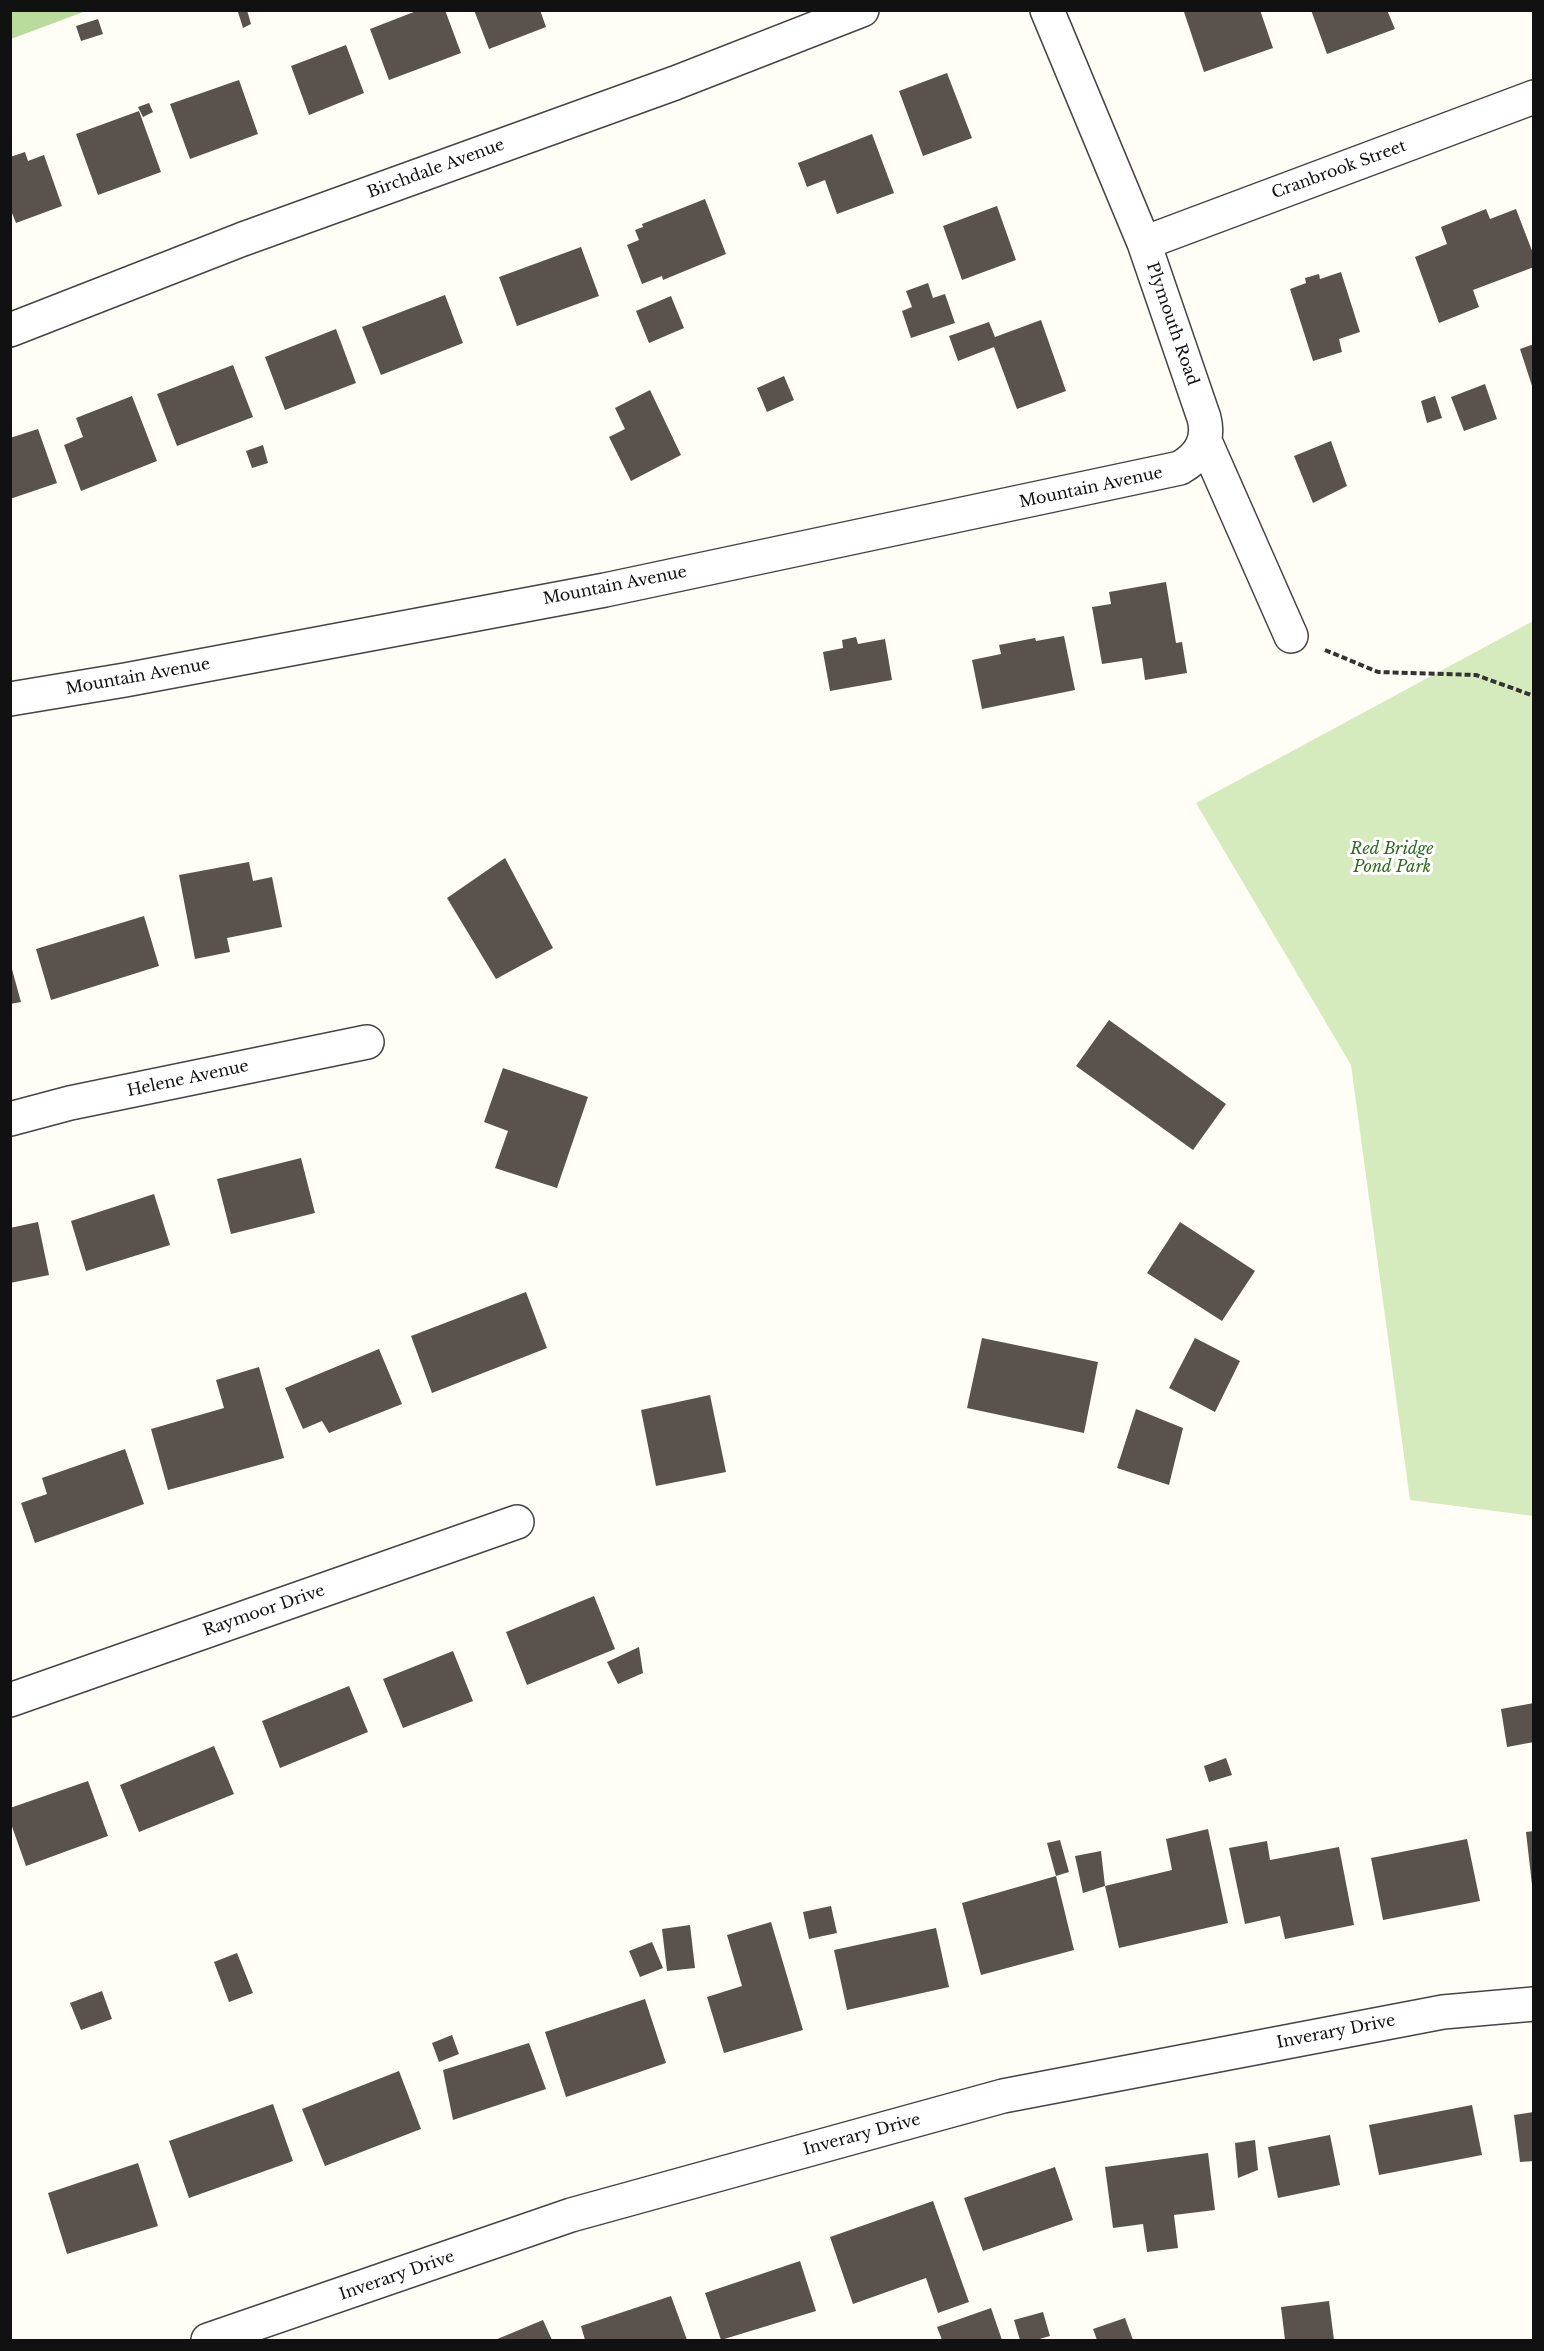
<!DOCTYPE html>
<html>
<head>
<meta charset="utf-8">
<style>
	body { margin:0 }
	#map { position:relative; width:1544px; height:2351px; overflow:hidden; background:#fffdf5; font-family:"Libre Baskerville",serif }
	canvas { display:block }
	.frame { position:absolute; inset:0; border:12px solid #111; pointer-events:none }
</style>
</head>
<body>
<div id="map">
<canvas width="1544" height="2351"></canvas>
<div class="frame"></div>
</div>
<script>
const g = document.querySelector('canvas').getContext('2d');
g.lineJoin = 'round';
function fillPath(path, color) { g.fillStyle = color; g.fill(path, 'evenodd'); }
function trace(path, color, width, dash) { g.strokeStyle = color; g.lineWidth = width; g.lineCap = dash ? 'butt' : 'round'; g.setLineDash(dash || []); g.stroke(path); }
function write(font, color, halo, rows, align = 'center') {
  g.font = font + ' "Libre Baskerville",serif'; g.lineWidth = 6; g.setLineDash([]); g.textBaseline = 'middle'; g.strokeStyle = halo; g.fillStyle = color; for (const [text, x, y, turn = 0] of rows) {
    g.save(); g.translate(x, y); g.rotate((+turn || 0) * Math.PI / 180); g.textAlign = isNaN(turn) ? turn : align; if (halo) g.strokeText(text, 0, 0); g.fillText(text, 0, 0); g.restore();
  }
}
const green = new Path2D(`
	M1533,621V1516L1410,1500L1351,1065L1196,803Z`);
const forest = new Path2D(`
	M11,10H86V11L11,39Z`);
const building = new Path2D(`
	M247,10L251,24L243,28L238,12Z
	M419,10H445L461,53L389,80L370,29Z
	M474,10H540L546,27L489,49Z
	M1189,10H1260L1273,48L1204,72L1184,12Z
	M1311,10H1387L1395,29L1327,54Z
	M98,19L103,34L81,41L76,26Z
	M346,45L364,93L309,115L291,66Z
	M947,73L972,138L923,156L899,91Z
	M239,80L258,134L190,159L170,104Z
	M149,103L153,112L143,117L138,107Z
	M139,111L161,172L98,195L76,134Z
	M872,134L894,193L837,214L825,180L807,187L798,163Z
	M25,152L28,161L44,155L62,206L16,223L10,208V157Z
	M705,199L726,254L663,280L662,276L642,284L627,245L639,240L635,230L643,227L642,224Z
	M997,206L1016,260L962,280L943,226Z
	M1486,209L1490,219L1516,209L1534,256V267L1473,290L1479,307L1439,323L1415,257L1447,244L1441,227Z
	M581,247L599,296L517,326L499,277Z
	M1341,272L1360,332L1339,339L1342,352L1313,361L1290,289L1306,283L1305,278L1319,274L1320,279Z
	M928,283L933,298L945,294L955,323L911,338L902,311L912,307L906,291Z
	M445,295L463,343L381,375L362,327Z
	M671,296L684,328L649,343L636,311Z
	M1041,320L1066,391L1017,409L994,347L958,361L949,336L989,322L995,337Z
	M336,329L356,383L285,410L265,357Z
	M1534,344V389H1533L1520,349Z
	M233,365L253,417L177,446L157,394Z
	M784,376L794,400L767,412L757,388Z
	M1485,384L1497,419L1464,431L1451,397Z
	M650,390L681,455L631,481L609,437L625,429L615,408Z
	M132,396L157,461L81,491L64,445L83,437L76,418Z
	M1435,396L1442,418L1427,423L1421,401Z
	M38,429L57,483L10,499V438Z
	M1331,441L1347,486L1313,503L1294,456Z
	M263,445L268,463L252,468L246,451Z
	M1166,582L1176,643L1182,642L1187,673L1145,680L1142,658L1102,664L1092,607L1111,604L1109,592Z
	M1064,636L1075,690L982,709L972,660L1001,654L999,645L1035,638L1036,641Z
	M856,637L858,644L885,639L892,680L830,691L823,652L843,648L842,640Z
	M505,858L553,948L496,979L447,898Z
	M249,862L253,881L272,877L282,927L227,938L230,952L195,959L179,875Z
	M144,916L159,966L51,1000L36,949Z
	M10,962L21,1002L10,1004Z
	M1109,1020L1226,1104L1193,1150L1076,1066Z
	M503,1068L588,1097L557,1188L495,1168L508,1131L484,1122Z
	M301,1158L315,1213L231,1234L217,1179Z
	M154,1194L170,1245L86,1271L71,1221Z
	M38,1222L49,1275L10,1283V1228Z
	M1180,1222L1255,1271L1222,1321L1147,1273Z
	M526,1292L547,1348L432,1393L411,1336Z
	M982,1338L1098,1362L1084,1433L967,1408Z
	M1195,1338L1240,1361L1215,1412L1169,1388Z
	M379,1349L402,1404L329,1433L322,1421L303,1429L285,1388Z
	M259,1367L284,1458L168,1490L151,1429L224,1408L216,1380Z
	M710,1395L726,1472L656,1486L641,1410Z
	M1136,1409L1183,1428L1169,1485L1117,1468Z
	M125,1449L144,1504L35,1543L21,1503L47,1494L42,1478Z
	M594,1596L615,1649L527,1685L506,1632Z
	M639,1647L643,1673L618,1684L607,1662Z
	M453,1651L473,1701L403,1728L383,1679Z
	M349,1686L368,1732L280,1768L262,1721Z
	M1534,1703V1742L1507,1747L1501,1709Z
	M214,1746L234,1794L139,1832L120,1785Z
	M1226,1758L1232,1775L1209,1782L1204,1766Z
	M88,1781L108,1836L26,1866L10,1821V1808Z
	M1208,1829L1228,1923L1119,1948L1105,1886L1172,1870L1166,1839Z
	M1534,1831V1885H1532L1526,1832Z
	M1467,1839L1480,1901L1383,1920L1371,1858Z
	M1060,1840L1069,1872L1056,1876L1047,1843Z
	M1267,1841L1270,1860L1339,1847L1354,1925L1285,1939L1280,1916L1245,1924L1229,1848Z
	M1101,1851L1105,1886L1083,1893L1075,1856Z
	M1056,1876L1074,1950L981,1975L962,1903Z
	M831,1906L837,1933L809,1939L803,1912Z
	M771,1922L803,2030L724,2053L707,1997L742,1986L727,1935Z
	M690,1925L695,1968L667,1971L662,1929Z
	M936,1928L949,1987L847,2010L834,1950Z
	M652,1942L663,1968L640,1977L629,1951Z
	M237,1953L253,1993L229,2002L214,1962Z
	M102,1991L112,2019L81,2030L70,2003Z
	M645,1999L666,2063L566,2097L545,2032Z
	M452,2035L459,2054L439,2062L432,2043Z
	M529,2043L546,2089L453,2120L443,2070Z
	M399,2071L421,2129L325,2166L302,2109Z
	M273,2104L293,2161L189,2198L169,2141Z
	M1472,2105L1482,2155L1379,2175L1369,2125Z
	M1534,2112V2161L1520,2162L1514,2115Z
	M1330,2135L1340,2185L1278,2198L1268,2147Z
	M1255,2140L1258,2170L1238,2178L1235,2143Z
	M1208,2153L1215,2210L1174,2215L1178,2248L1147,2252L1143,2224L1113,2228L1105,2167Z
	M138,2163L158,2226L67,2254L48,2193Z
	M1055,2167L1073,2220L983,2251L964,2198Z
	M933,2201L969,2302L938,2313L926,2278L853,2304L830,2237Z
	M800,2261L816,2311L721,2340L705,2293Z
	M671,2296L687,2340H585L581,2326Z
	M1329,2301L1334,2340H1285L1281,2307Z
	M991,2308L1002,2340H942L937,2327Z
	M1043,2312L1050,2336L1036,2340H1020L1014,2320Z
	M1125,2318L1133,2340H1097L1093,2329Z
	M543,2320L552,2340H495Z`);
const path = new Path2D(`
	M1325,650L1378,672L1476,675L1534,696`);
const street = new Path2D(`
	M1144,243L1534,97
	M10,330L243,239L675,83L862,10
	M1205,441L1291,636
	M10,699L125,680L605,590L1180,468C1199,457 1210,441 1204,418L1144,243L1047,10
	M10,1119L70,1103L367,1042
	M10,1700L517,1522
	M208,2340L571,2215L1003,2096L1443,2012L1534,2004`);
const streetNames = [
	["Birchdale Avenue",436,169,-20],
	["Cranbrook Street",1339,170,-20],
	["Plymouth Road",1172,324,71],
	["Mountain Avenue",1091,488,-12],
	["Mountain Avenue",615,586,-11],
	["Mountain Avenue",138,677,-10],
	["Helene Avenue",188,1079,-12],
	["Raymoor Drive",264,1611,-19],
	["Inverary Drive",1336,2032,-11],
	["Inverary Drive",862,2135,-15],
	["Inverary Drive",397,2276,-19]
];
const parkNames = [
	["Red Bridge",1392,849],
	["Pond Park",1392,867]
];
fillPath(green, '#d5ebbd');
fillPath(forest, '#b9dc9c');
fillPath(building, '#5a524d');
trace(street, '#444', 36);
trace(path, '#333', 4, [6, 3]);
trace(street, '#fff', 33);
write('16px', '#111', '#fff', streetNames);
write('italic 16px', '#2f6b1f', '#fff', parkNames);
</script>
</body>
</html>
